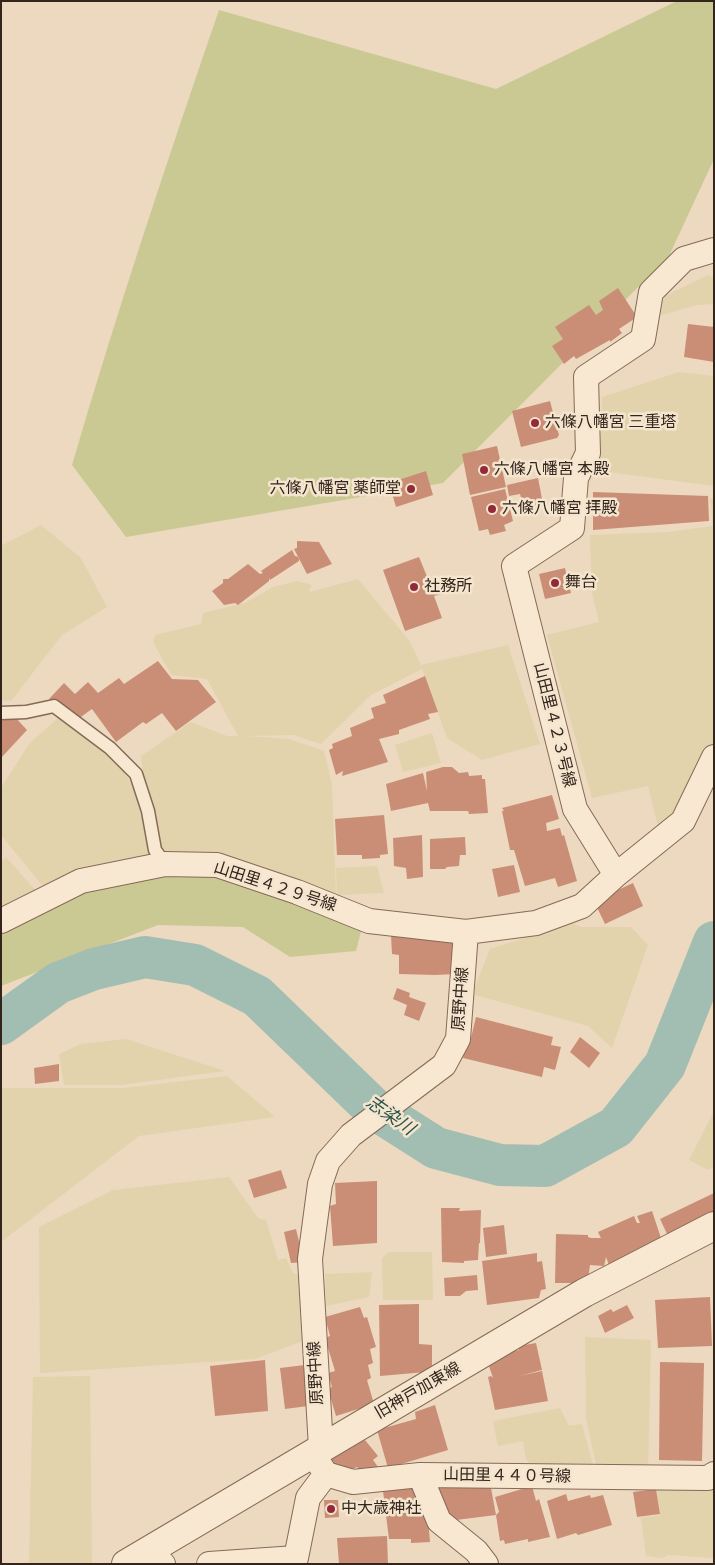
<!DOCTYPE html>
<html>
<head>
<meta charset="utf-8">
<style>
	body { margin:0 }
	#map { position:relative; width:715px; height:1565px; overflow:hidden; background:#ecd9bf; font-family:Bitter,serif }
	canvas { display:block }
	.frame { position:absolute; inset:0; border:2px solid #34251c; pointer-events:none }
</style>
</head>
<body>
<div id="map">
<canvas width="715" height="1565"></canvas>
<div class="frame"></div>
</div>
<script>
const g = document.querySelector('canvas').getContext('2d');
g.lineJoin = 'round';
function fillPath(path, color) { g.fillStyle = color; g.fill(path, 'evenodd'); }
function trace(path, color, width, dash) { g.strokeStyle = color; g.lineWidth = width; g.lineCap = dash ? 'butt' : 'round'; g.setLineDash(dash || []); g.stroke(path); }
function write(font, color, halo, rows, align = 'center') {
  g.font = font + ' Bitter,"Noto Sans JP",serif'; g.lineWidth = 5; g.setLineDash([]); g.textBaseline = 'middle'; g.strokeStyle = halo; g.fillStyle = color; for (const [text, x, y, turn = 0] of rows) {
    g.save(); g.translate(x, y); g.rotate((+turn || 0) * Math.PI / 180); g.textAlign = isNaN(turn) ? turn : align; if (halo) g.strokeText(text, 0, 0); g.fillText(text, 0, 0); g.restore();
  }
}
const farmland = new Path2D(`
	M708,275L714,278V304L697,305L655,317L665,296Z
	M679,372L714,376V486L600,471L602,397Z
	M710,498L714,499V744L683,805L659,831L648,786L592,798L547,635L599,622L592,593L590,535L668,532L713,526Z
	M41,525L81,558L107,607L62,635L11,701L1,700V546Z
	M358,579L409,640L421,665L508,645L540,744L482,760L447,738L422,669L371,695L321,744L294,735L248,736L289,739L324,751L332,785L336,894L224,860L161,859L145,790L141,756L191,722L227,736H238L207,679L171,675L153,642L155,635L201,624L203,613L245,603L273,587L297,581L312,585L309,590L310,592Z
	M59,717L117,760L136,792L151,857L45,889L1,835V788L29,744Z
	M432,733L441,763L403,772L395,745Z
	M6,857L37,892L1,911V862Z
	M377,866L384,893L337,895L336,868Z
	M572,923L581,927H631L648,945L612,1048L588,1026L475,995V987L490,949Z
	M126,1039L225,1071L121,1085H64L59,1054L81,1044Z
	M227,1076L275,1117L139,1136L1,1242V1088H124Z
	M714,1111V1167L708,1170L689,1160Z
	M229,1177L258,1218L266,1220L278,1260L286,1258L293,1273L306,1278L308,1339L255,1359L40,1373L39,1227L113,1190Z
	M389,1252H432L433,1300H383L382,1258Z
	M372,1272L369,1297L326,1306L325,1274Z
	M585,1337L651,1340L648,1474L597,1469L586,1418Z
	M90,1376L92,1564H29L33,1377Z
	M560,1408L569,1426L582,1424L593,1465L532,1467L526,1459L523,1441L498,1446L493,1421Z
	M714,1483V1558L668,1555L663,1558L646,1556L641,1518L660,1515L656,1485Z`);
const green = new Path2D(`
	M677,1H714V159L669,256L443,483L126,537L72,465C117,311 167,161 219,10L496,89Z
	M165,864L217,872L362,927L356,951L290,957L243,927L158,925L1,986V924L81,889Z`);
const river = new Path2D(`
	M1,1024L58,983L94,969L145,957L195,965L257,996L373,1108L436,1148L500,1165L545,1166L616,1127L665,1065L714,942`);
const building = new Path2D(`
	M618,288L637,317L619,329L622,333L610,342V340L576,359L574,356L564,364L552,346L563,339L555,327L589,305L596,315L603,310L599,301Z
	M688,324L714,327V362L684,357Z
	M550,401L559,435L557,438L521,447L512,411Z
	M497,446L506,487L470,495L462,454Z
	M426,471L433,495L396,507L389,483Z
	M538,478L543,504L524,508L520,494L509,496L507,485Z
	M505,489L513,521L504,525L506,531L490,535L488,529L479,531L471,497Z
	M593,492L708,496L709,521L593,530Z
	M297,541L319,542L332,564L307,574L294,549L297,548Z
	M292,550L295,556L299,557V561L270,580L269,578V581L238,605L235,603L224,605L212,591L223,583V579H228L248,564L260,574L263,573L261,571Z
	M419,557L428,579L435,577L442,594L434,596L442,618L405,631L383,570Z
	M565,568L571,593L545,599L539,574Z
	M158,661L172,679L198,680L216,702L176,731L162,713L146,724L143,722L116,742L92,709L78,719L49,699L64,683L75,694L88,682L98,693L119,678L124,684Z
	M425,676L438,712L428,714L430,719L399,730V734L379,739L388,762L342,776L343,771L336,775L329,750L333,748L332,744L352,736L350,728L374,718L371,708L386,703L383,695Z
	M14,716L27,730L1,758V722L4,719Z
	M443,767H452L459,773L468,772L469,776L482,775V779H485L488,813L469,814L468,811H430L428,803L391,811L386,784L423,773L427,791L426,772Z
	M552,795L559,819L546,823L547,831L560,828L562,836L564,835L577,881L558,887L555,878L525,886L514,850H510L502,811H504L502,808Z
	M384,815L388,854L380,855V858L362,859V855H337L335,819Z
	M422,835L423,877L407,879L406,868L394,866L393,838Z
	M465,837L466,855H460L459,866L447,867L445,869H430V839Z
	M514,865L520,892L498,897L492,869Z
	M633,883L643,906L605,924L594,901Z
	M391,935L462,941L457,974L435,975L399,974V955L392,954Z
	M397,988L410,993L409,997L426,1003L419,1021L404,1015L407,1005L393,999Z
	M476,1017L553,1037L551,1045L561,1047L555,1070L544,1067L542,1077L463,1058L468,1041L470,1042Z
	M580,1037L600,1053L589,1068L570,1052Z
	M59,1064V1081L35,1084L34,1068Z
	M281,1170L287,1188L254,1198L248,1180Z
	M377,1181V1243L333,1246L330,1206L336,1204L335,1183Z
	M714,1193V1216L669,1238L660,1219Z
	M441,1208H460L459,1211L481,1210L480,1243H479L478,1260L464,1261V1263L442,1262Z
	M652,1211L662,1241L609,1265L606,1257L604,1266L590,1265L588,1279H581V1283H555L556,1234L588,1235V1237L591,1238H601L598,1232L634,1216L637,1223H640L637,1216Z
	M504,1225L507,1254L486,1257L483,1228Z
	M296,1229L304,1262L291,1263L284,1232Z
	M537,1253V1262L542,1261L546,1289L541,1290L539,1298L487,1305L482,1261Z
	M477,1275L478,1290L466,1291L460,1296H445L444,1278Z
	M710,1297L712,1346L658,1348L655,1300Z
	M419,1304V1344L432,1345V1368L426,1372L380,1376L379,1305Z
	M627,1305L634,1318L605,1333L598,1316L611,1309L613,1312Z
	M360,1307L364,1318L367,1317L376,1347L370,1349L373,1363L368,1365L371,1378L367,1380L374,1404L336,1416L328,1389L332,1387L328,1373L335,1371L325,1338L330,1336L325,1317Z
	M536,1343L542,1370L519,1376L542,1371L548,1401L495,1410L488,1377L491,1376L493,1378L488,1363L505,1353L519,1350V1346Z
	M265,1360L268,1411L215,1416L210,1366Z
	M660,1362L704,1363L702,1461L659,1460Z
	M305,1365L308,1406L285,1409L280,1368Z
	M435,1405L448,1450L388,1468L377,1430L416,1419L415,1412Z
	M365,1440L378,1456L373,1460L381,1471L366,1479L357,1467L343,1474L327,1460Z
	M489,1477L496,1515L448,1521L431,1485Z
	M414,1481L426,1494L430,1542L411,1543V1539H389L382,1483Z
	M532,1486L536,1501L539,1499L550,1537L528,1542V1539L505,1544L504,1540L500,1541L496,1515L499,1512L495,1497Z
	M656,1489L660,1514L637,1517L633,1492Z
	M566,1494L568,1501L590,1495L591,1498L603,1495L612,1525L578,1535L576,1533L557,1539L547,1501Z
	M324,1500H338L339,1517L325,1518Z
	M387,1536L388,1564H339L337,1538Z`);
const service = new Path2D(`
	M1,713L26,712L54,706L110,748L136,774L148,811L155,850L165,864`);
const minor = new Path2D(`
	M616,875L575,809L514,566L572,528L576,478L588,453L586,377L643,339L651,292L684,259L714,250
	M1,921L81,881L165,864L217,865L297,892L369,921L466,932
	M321,1448L310,1259L320,1184L328,1161L351,1135L444,1065L458,1039L466,932L536,923L582,906L616,875L683,821L714,757
	M312,1453L326,1474L353,1482L420,1475L708,1478L714,1474
	M420,1475L439,1521L476,1551L486,1564
	M149,1549L163,1564
	M209,1564L296,1558L308,1498L326,1474`);
const tertiary = new Path2D(`
	M126,1564L584,1293L714,1226`);
const markers = [
	[535,423,5,"#922a37"],
	[484,470,5,"#922a37"],
	[411,489,5,"#922a37"],
	[492,509,5,"#922a37"],
	[555,583,5,"#922a37"],
	[414,587,5,"#922a37"],
	[331,1509,5,"#922a37"]
];
const poiNames = [
	["六條八幡宮 三重塔",545,423],
	["六條八幡宮 本殿",494,470],
	["六條八幡宮 薬師堂",401,489,"right"],
	["六條八幡宮 拝殿",502,509],
	["舞台",565,583],
	["社務所",424,587],
	["中大歳神社",341,1509]
];
const streetNames = [
	["山田里４２３号線",554,725,76],
	["山田里４２９号線",275,887,18],
	["原野中線",461,999,-86],
	["原野中線",316,1373,-93],
	["旧神戸加東線",418,1391,-30],
	["山田里４４０号線",507,1476,1]
];
const waterNames = [
	["志染川",390,1116,35]
];
fillPath(farmland, '#e2d3ad');
fillPath(green, '#cac994');
trace(river, '#a2beb3', 42);
fillPath(building, '#ca8e76');
trace(service, '#856a58', 15);
trace(minor, '#856a58', 26);
trace(tertiary, '#856a58', 30);
trace(service, '#f8e8d2', 12);
trace(minor, '#f8e8d2', 24);
trace(tertiary, '#f8e8d2', 28);
for (const [x, y, r, color] of markers) { const dot = new Path2D(); dot.arc(x, y, r, 0, 2 * Math.PI); g.fillStyle = color; g.fill(dot); trace(dot, '#f4e5cf', 2); }
write('16px', '#34251c', '#f4e5cf', poiNames, 'left');
write('16px', '#34251c', '#f4e5cf', streetNames);
write('italic 18px', '#2c544c', '#f4e5cf', waterNames);
</script>
</body>
</html>
